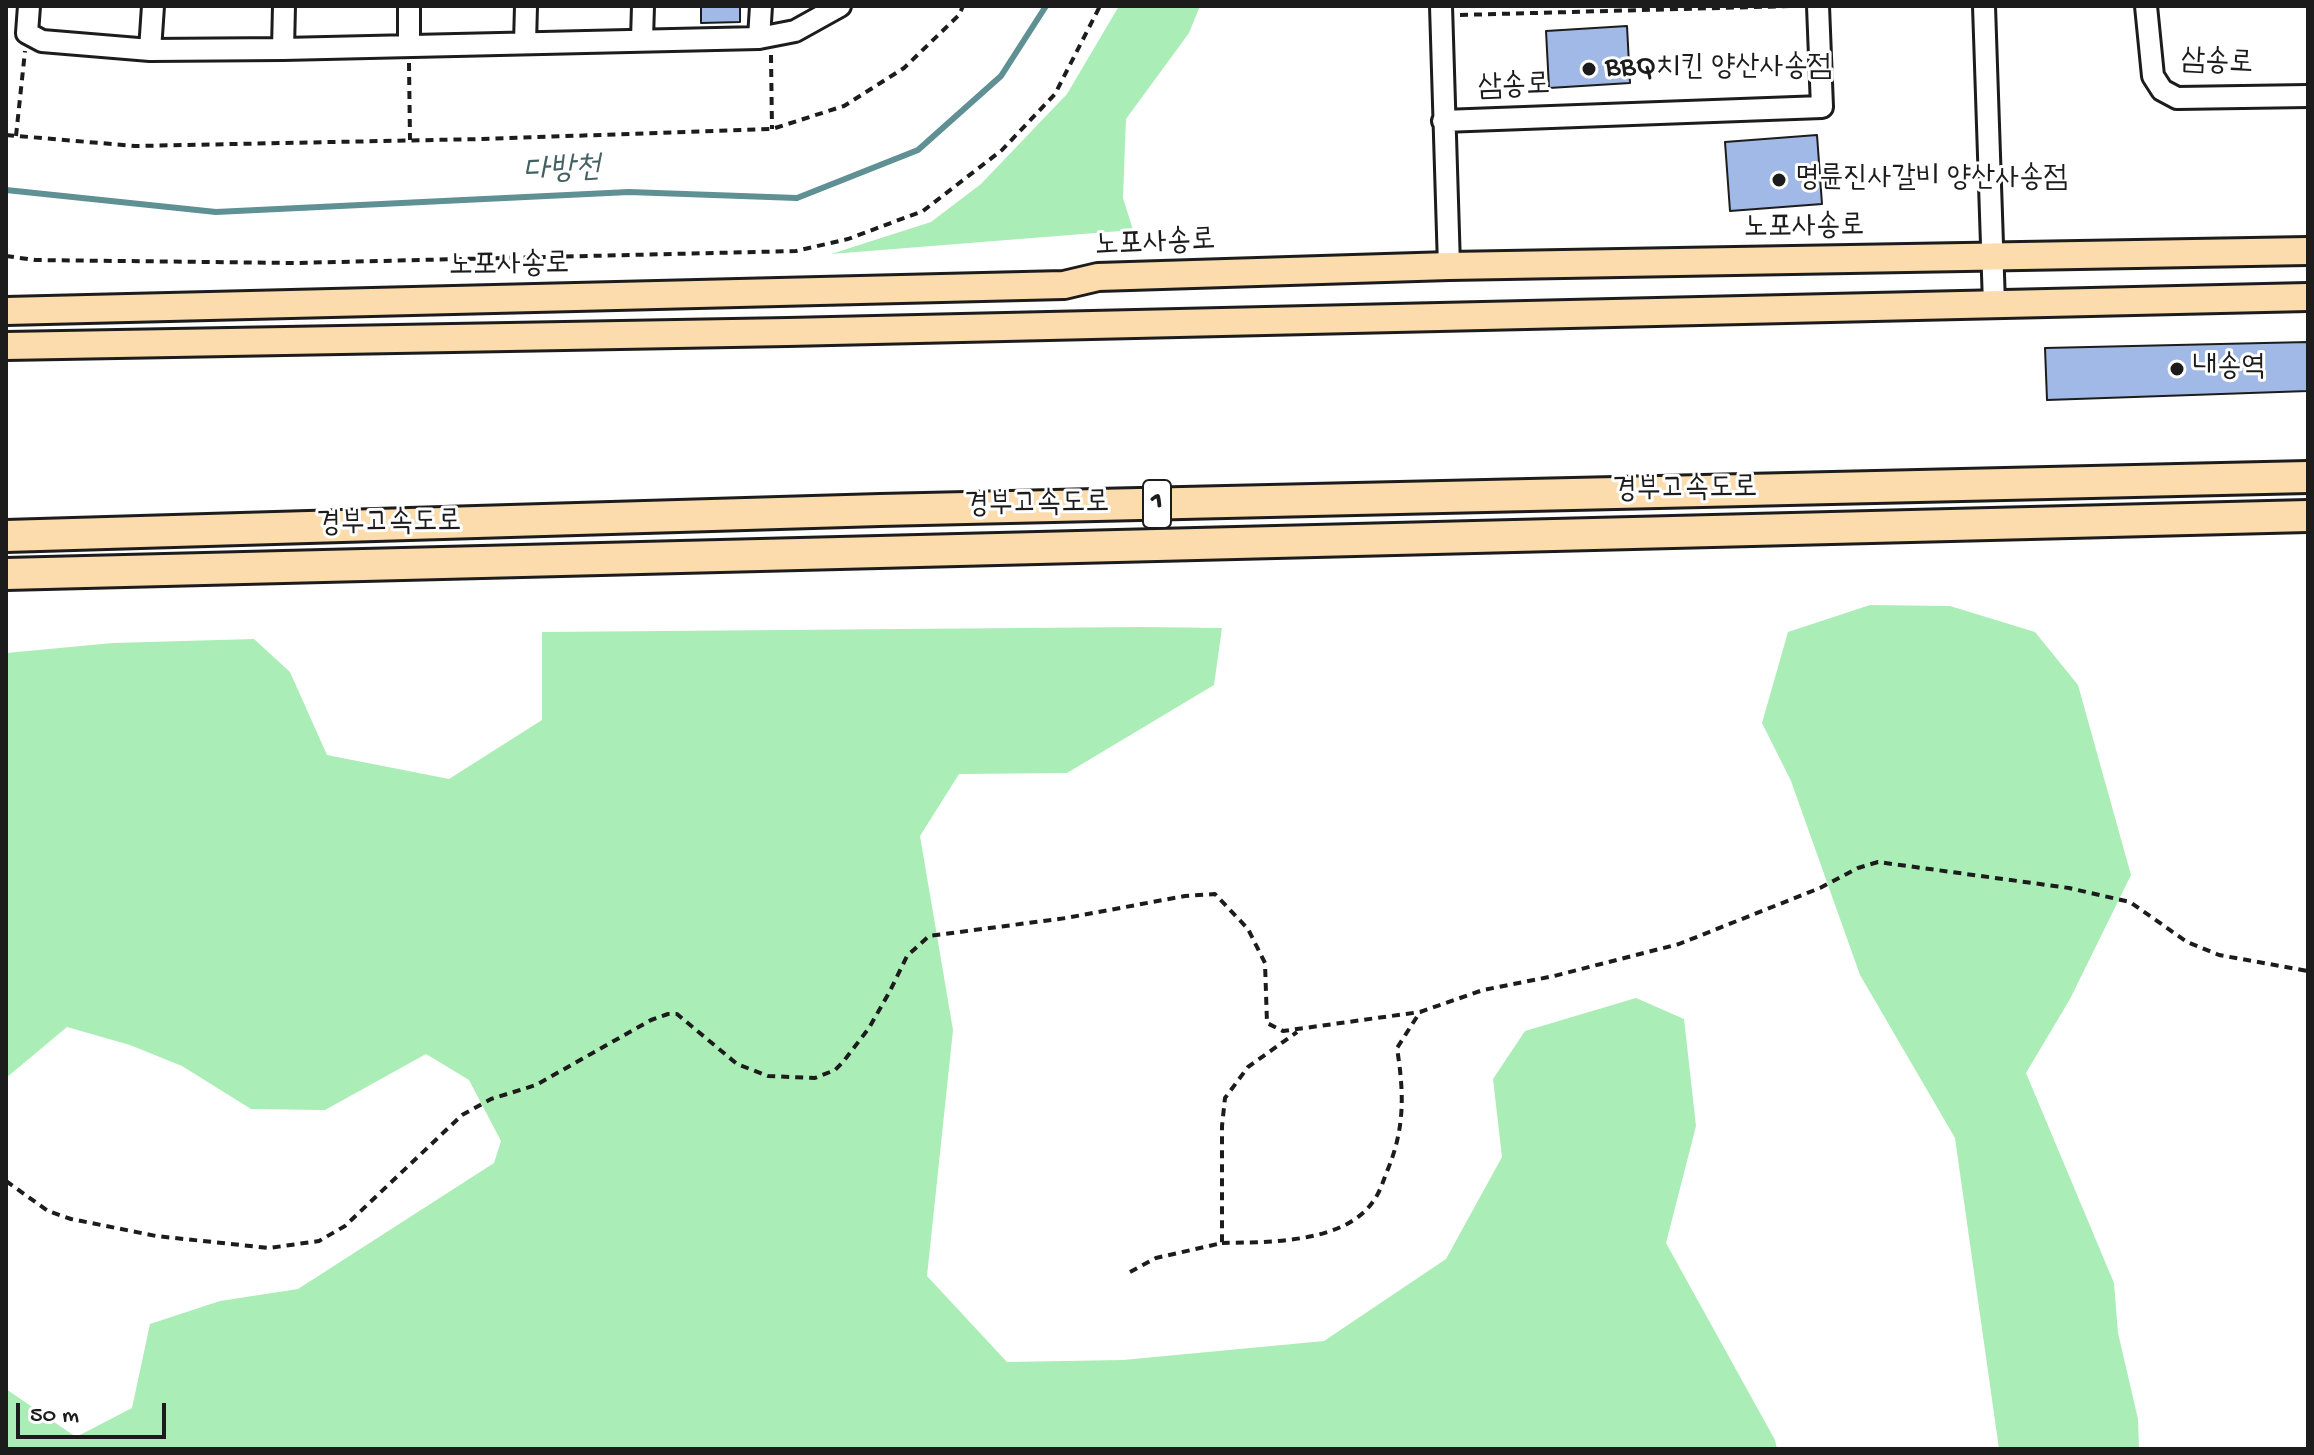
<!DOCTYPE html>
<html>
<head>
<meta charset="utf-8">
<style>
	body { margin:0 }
	#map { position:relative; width:2314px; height:1455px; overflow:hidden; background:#fff; font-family:"Gochi Hand",sans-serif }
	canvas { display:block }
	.frame { position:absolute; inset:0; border:8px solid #1c1c1c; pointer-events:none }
	.scale { position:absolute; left:16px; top:1403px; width:150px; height:36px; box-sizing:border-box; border:4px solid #1c1c1c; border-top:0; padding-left:10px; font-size:24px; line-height:28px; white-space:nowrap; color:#1c1c1c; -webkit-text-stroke:6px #fff; paint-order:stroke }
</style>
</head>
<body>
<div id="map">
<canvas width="2314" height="1455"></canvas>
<div class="frame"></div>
<div class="scale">50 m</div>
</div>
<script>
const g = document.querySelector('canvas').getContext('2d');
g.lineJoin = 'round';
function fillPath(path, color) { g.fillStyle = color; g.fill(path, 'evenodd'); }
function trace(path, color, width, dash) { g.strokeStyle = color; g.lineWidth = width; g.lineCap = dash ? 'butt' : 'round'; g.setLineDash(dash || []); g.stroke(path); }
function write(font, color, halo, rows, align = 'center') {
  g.font = font + ' "Gochi Hand","Poor Story",sans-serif'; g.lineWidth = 6; g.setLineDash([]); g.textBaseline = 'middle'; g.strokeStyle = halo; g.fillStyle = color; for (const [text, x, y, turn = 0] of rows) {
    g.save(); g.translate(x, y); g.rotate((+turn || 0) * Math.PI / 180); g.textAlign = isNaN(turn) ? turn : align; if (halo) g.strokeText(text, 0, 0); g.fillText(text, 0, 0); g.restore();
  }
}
const green = new Path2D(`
	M1119,6H1200L1189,33L1126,119L1123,198L1133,230L831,254L931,222L981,184L1067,94Z
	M1870,605L1950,606L2035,632L2078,685L2131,875L2070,999L2026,1073L2114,1283L2118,1333L2138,1419L2139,1449H1999L1955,1138L1860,975L1791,781L1762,723L1788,632Z
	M1142,627L1222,628L1214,685L1067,773L959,774L920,836L953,1030L927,1276L1007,1362L1123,1360L1324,1341L1446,1259L1502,1157L1493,1079L1525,1031L1636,998L1684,1019L1696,1126L1666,1243L1775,1440L1777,1449H6V1389L76,1437L132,1408L150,1324L220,1301L298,1289L494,1163L501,1141L469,1080L426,1054L325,1110L251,1109L182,1066L130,1045L67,1027L6,1078V653L113,643L254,639L290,672L327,755L449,779L542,720V632Z`);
const stream = new Path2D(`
	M6,190L216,212L629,192L797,198L918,150L1001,76L1046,6`);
const building = new Path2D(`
	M701,6H740V22L701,23Z
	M1627,26L1630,83L1549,88L1546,31Z
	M1817,135L1822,204L1730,211L1725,142Z
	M2308,342V391L2047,400L2045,348Z`);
const path = new Path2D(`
	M1460,15L1792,6
	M771,55L772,129
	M409,63L410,140
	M6,135L135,146L482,139L772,129L844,106L904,68L959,15L963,6
	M16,136L25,51
	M6,256L35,260L295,263L796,251L848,239L923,211L1002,150L1055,94L1100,6
	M6,1181L48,1211L71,1219L156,1236L269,1248L319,1241L345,1226L462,1115L491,1099L536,1085L651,1020L668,1014H677L737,1064L768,1076L815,1078L835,1070L843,1062L869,1028L890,991L907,956L929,936L1066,918L1185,896L1215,894L1248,929L1265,963L1267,1023L1283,1031L1420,1012L1483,990L1554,976L1679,944L1820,888L1858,868L1878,862L2069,888L2130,902L2187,942L2219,955L2308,971
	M1222,1243C1266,1242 1342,1244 1372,1203C1380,1193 1383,1181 1388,1169C1405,1127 1404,1093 1397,1048L1420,1012
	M1130,1272L1156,1258L1222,1243V1126L1225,1098L1248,1067L1297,1032`);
const minor = new Path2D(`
	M29,6L27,33L42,41L150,50L283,49L759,38L795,31L840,6
	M1441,6L1449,266
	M1984,6L1994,304
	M2146,6L2153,76L2162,90L2177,98L2308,96
	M759,38L761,6
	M642,39L643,6
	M525,43L526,6
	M409,45V6
	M283,49L284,6
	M150,50L153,6
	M1443,121L1822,107L1818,6`);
const major = new Path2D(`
	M6,311L1064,285L1098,277L1449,266L2308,251
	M6,346L788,332L2308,297`);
const highway = new Path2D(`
	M6,536L880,510L2308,477
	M6,574L2308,516`);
const markers = [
	[1589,69,8,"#1c1c1c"],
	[1779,180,8,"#1c1c1c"],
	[2177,369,8,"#1c1c1c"]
];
const shields = [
	[1157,504,28]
];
const shieldNames = [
	["1",1157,504]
];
const streetNames = [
	["삼송로",2217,64,3],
	["삼송로",1514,88,-2],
	["노포사송로",1804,229,-1],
	["노포사송로",1155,245,-3],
	["노포사송로",509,267,-1],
	["경부고속도로",1685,491,-1],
	["경부고속도로",1037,506,-1],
	["경부고속도로",389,525,-1]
];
const poiNames = [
	["BBQ치킨 양산사송점",1605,69],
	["명륜진사갈비 양산사송점",1795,180],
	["내송역",2193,369]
];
const waterNames = [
	["다방천",562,172,-3]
];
fillPath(green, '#abedb6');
trace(stream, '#5f9094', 6);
fillPath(building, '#a1b9e6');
trace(building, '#1c1c1c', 2);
trace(minor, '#1c1c1c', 26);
trace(major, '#1c1c1c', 32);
trace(highway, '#1c1c1c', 36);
trace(path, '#1c1c1c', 4, [8, 6]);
trace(minor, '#fff', 20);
trace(major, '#fcdcac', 26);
trace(highway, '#fcdcac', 30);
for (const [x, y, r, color] of markers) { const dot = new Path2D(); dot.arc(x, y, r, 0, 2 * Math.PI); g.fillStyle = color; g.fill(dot); trace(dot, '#fff', 3); }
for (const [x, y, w] of shields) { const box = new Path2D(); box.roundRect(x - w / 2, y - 24, w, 48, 6); g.fillStyle = '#fff'; g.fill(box); trace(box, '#1c1c1c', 2); }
write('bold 28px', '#1c1c1c', null, shieldNames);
write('30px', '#1c1c1c', '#fff', streetNames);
write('30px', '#1c1c1c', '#fff', poiNames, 'left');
write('italic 32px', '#436062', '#fff', waterNames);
</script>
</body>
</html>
